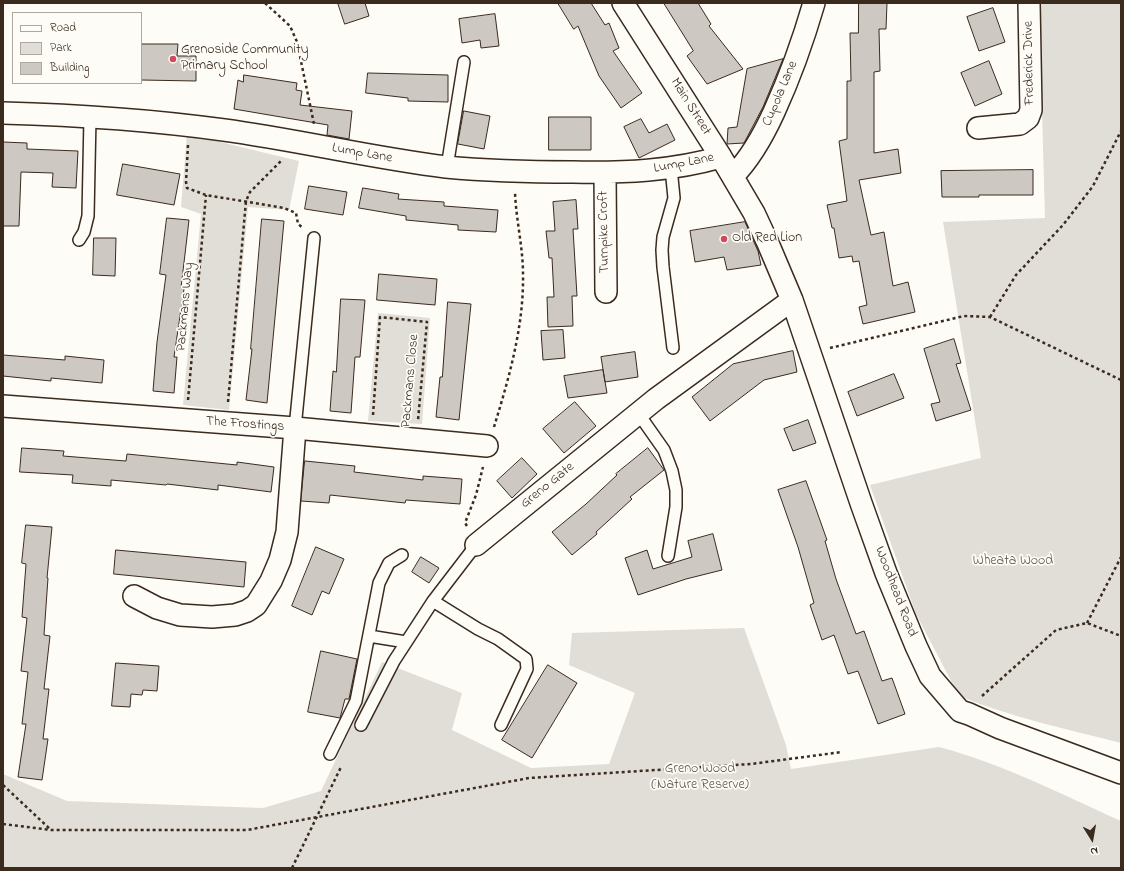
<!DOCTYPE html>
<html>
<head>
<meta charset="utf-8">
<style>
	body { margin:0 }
	#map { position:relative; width:1124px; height:871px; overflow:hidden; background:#fdfcf7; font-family:"Indie Flower",sans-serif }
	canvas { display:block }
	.frame { position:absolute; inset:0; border:4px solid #3b2a1e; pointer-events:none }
	.legend { position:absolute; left:12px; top:12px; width:130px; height:72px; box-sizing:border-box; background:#fdfcf7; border:1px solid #afa8a0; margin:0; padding:5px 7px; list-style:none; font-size:12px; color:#3b2a1e }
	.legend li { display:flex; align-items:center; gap:8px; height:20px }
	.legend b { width:20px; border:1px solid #afa8a0 }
	.north { position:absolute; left:1072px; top:819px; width:40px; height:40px; -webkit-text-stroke:3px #fdfcf7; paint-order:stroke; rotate:169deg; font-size:11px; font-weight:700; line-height:16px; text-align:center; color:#3b2a1e }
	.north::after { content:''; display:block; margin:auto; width:14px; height:18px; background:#3b2a1e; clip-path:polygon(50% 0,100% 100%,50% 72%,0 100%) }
</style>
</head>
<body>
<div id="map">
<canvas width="1124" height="871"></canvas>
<div class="frame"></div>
<ul class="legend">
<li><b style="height:5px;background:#fdfcf7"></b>Road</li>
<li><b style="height:11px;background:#e1ded7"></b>Park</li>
<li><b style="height:11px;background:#cdc8c2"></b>Building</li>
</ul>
<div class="north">N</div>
</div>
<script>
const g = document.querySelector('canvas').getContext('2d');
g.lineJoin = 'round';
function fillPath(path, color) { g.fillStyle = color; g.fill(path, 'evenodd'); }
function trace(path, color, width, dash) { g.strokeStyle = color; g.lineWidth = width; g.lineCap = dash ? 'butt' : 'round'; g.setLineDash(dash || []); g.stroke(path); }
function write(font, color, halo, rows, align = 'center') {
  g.font = font + ' "Indie Flower",sans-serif'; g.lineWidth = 3.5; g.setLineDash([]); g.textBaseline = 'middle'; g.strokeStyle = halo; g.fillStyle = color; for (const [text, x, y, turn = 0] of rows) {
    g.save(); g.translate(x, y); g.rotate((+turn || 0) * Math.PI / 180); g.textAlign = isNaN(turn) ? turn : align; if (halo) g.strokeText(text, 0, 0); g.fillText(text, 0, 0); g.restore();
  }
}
const green = new Path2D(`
	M1039,3H1121V743C1066,729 1011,717 959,696L916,614L870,485L981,458L943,222L1045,218Z
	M187,134L299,161L289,210L248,207L229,410L183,405L201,214L181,207Z
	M378,313L430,318L422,424L368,421Z
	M744,628L786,745L791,769L939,747C1003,764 1061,794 1121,821V868H3V774L67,801L263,808L321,791L382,662L462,693L452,730L531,768L609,764L635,693L569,665L572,633Z`);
const building = new Path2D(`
	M338,3H365L369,16L345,24Z
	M558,3H591L605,25L609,23L619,48L613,51L642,93L621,108L599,76L578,26L574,29Z
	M664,3H698L711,24L709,26L743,69L707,84L687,56L693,51Z
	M859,3H887L886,29H879L880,71L874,72V153L898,149L901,173L859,180L871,235L884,232L893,286L908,282L915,312L863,324L859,307L867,305L859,261L853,262L852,256L839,258L834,228H832L827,205L847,201L839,141L847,139V81H851L850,33H858Z
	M993,8L1005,42L979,51L967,17Z
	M495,14L499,46L481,48L480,40L462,43L459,19Z
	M141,44H178L177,56H196V81L141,80Z
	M783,59L763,107L744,143L727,144L728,128L737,127L747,69Z
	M989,61L1002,94L975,106L961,73Z
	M368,73L448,75V102L408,101V98L366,93Z
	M244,75L297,83L296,90L302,91L300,105L352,111L349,139L327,135L328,125L234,109L238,80L243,82Z
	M464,111L490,116L484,149L458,144Z
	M549,117H591V150H549Z
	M641,119L649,133L667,124L675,140L639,158L624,127Z
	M3,142L27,143V149L78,151L76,188L52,187L53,173L21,172L19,226H3Z
	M123,164L180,174L174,205L117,195Z
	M1033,170V195H979V197H942L941,171Z
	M309,186L347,192L343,215L305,209Z
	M363,188L399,194L398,199L444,202V206L498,210L496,232L458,230V225L406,220V216L359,208Z
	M576,200L578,229H573L577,296H572L573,326L548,327L547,297H554L552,258H549L546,231H555L553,202Z
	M167,218L189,220L181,288L184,289L174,357H177L174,393L153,391L157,342L166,275L160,274Z
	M262,219L284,221L267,403L246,400L252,349H251Z
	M745,222L758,251L761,265L727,270L724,257L695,262L690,231Z
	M94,238H116L115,276L93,275Z
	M379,274L437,279L435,305L377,300Z
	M341,299L365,300L360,357H355L351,413L330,411L333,371L336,372Z
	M448,302L471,304L459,420L436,417L440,377H442Z
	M563,330L565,358L543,360L541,331Z
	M954,339L961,363L956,364L971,410L936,421L931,404L940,402L924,349Z
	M793,351L797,372L764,380L710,421L692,397L733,364Z
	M635,352L638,377L605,382L601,357Z
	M3,355L65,360V356L104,360L102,383L51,378V381L3,376Z
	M603,370L607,393L568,398L564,376Z
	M894,374L904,398L857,416L848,392Z
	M575,402L596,426L564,453L543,429Z
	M808,420L816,443L793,451L784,429Z
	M22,448L64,451L63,456L126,461L127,454L237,465V462L274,467L271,492L218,485V490L167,484L166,485L111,480V486L72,483L73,475L20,472Z
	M648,448L664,470L630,497L632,499L596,532L597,534L572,555L552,532L586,504L617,475L616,474Z
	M522,458L537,474L512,498L497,481Z
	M305,461L355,466L354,472L423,480V476L462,479L460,504L406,500L405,503L330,495L329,503L301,501Z
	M806,481L827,540L825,541L836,579L856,634L864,631L882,681L892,678L905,714L878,724L858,671L848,674L834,635L822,640L810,605L814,603L798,547L778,490Z
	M26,525L52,527L47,578H48L44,635L50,636L44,689H49L43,739H48L42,780L18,777L26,724H22L28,672L21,671L27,618L22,617L26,564L22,563Z
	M713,534L722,570L686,579L638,595L625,558L647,550L653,569L692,557L688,541Z
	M316,547L344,559L329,594L322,591L312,615L292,606Z
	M116,550L246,562L244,587L114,574Z
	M421,557L439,568L429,583L412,572Z
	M321,651L357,659L349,699H345L340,718L308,712Z
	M116,663L159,666L157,691L143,690L142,695L131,694L130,707L112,706Z
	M548,665L577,683L532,758L502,740Z`);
const path = new Path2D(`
	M265,3L290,26L297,42L314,124
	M188,145L186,182L187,188L206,195L284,208L296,213L298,224L303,228
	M990,317L1016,275L1063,225L1093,186L1121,131
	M830,348L964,316L990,317L1121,380
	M188,400L206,195
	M228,402L246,201L250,192L282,160
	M373,415L380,317L427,322L418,420
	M494,427C509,378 524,326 523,274C523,247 516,220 515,192
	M467,526L465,523L476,495L483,467
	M1087,623L1121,557
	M982,696L1056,630L1087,623L1121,636
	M3,785L51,830
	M3,824L51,830H247L529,778L751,764L842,752
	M292,868L341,767`);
const lane = new Path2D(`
	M447,167L464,62
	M671,168L674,198L663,237L662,250L663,267L673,348
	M79,240L84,232L88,216L90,117
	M638,413L664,450L672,471L676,490V507L668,556
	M295,428L314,238
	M433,601L478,629L498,639L526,659L527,669L501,725
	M369,636L406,642
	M361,725L394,661L433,601L476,545
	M330,754L356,701L379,583L389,563L402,555`);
const street = new Path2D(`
	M623,3L721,157L754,213L767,241L792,300L861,503L886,573L916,646L930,676L960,711L969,714L1000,728L1121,773
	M3,113C77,115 151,120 224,130C298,140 372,158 446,167C489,171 531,172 573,172C625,173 672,171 721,157
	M978,128L1020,124L1028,118L1031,110L1029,3
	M605,173L606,292
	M733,176C751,158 763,136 774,112C790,77 803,41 814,3
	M3,406L295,428L487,446
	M476,545L656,399L792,300
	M134,596L157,608L180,615L212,617L235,615L247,611L256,605L271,581L280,560L287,532L295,428`);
const markers = [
	[173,59,4,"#d1495b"],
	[724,239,4,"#d1495b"]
];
const poiNames = [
	["Grenoside Community",181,51],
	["Primary School",181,67],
	["Old Red Lion",732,239]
];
const streetNames = [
	["Frederick Drive",1030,63,-91],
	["Cupola Lane",781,94,-67],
	["Main Street",690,107,58],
	["Lump Lane",362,154,10],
	["Lump Lane",684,164,-11],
	["Turnpike Croft",605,232,-91],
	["Packmans Way",186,307,-85],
	["Packmans Close",411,381,-85],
	["The Frostings",245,425,4],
	["Greno Gate",548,486,-39],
	["Woodhead Road",895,592,69]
];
const parkNames = [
	["Wheata Wood",1013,562],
	["Greno Wood",700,770],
	["(Nature Reserve)",700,786]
];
fillPath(green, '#e1ded7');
fillPath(building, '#cdc8c2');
trace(building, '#3b2a1e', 1);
trace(lane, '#3b2a1e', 14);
trace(street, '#3b2a1e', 24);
trace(path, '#3b2a1e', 2.5, [3, 3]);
trace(lane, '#fdfcf7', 11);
trace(street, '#fdfcf7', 21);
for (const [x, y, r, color] of markers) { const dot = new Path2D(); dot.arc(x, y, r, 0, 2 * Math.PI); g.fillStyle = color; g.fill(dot); trace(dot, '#fdfcf7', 1.5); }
write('14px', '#3b2a1e', '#fdfcf7', poiNames, 'left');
write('14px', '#3b2a1e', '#fdfcf7', streetNames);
write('14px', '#64574c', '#fdfcf7', parkNames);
</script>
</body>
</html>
